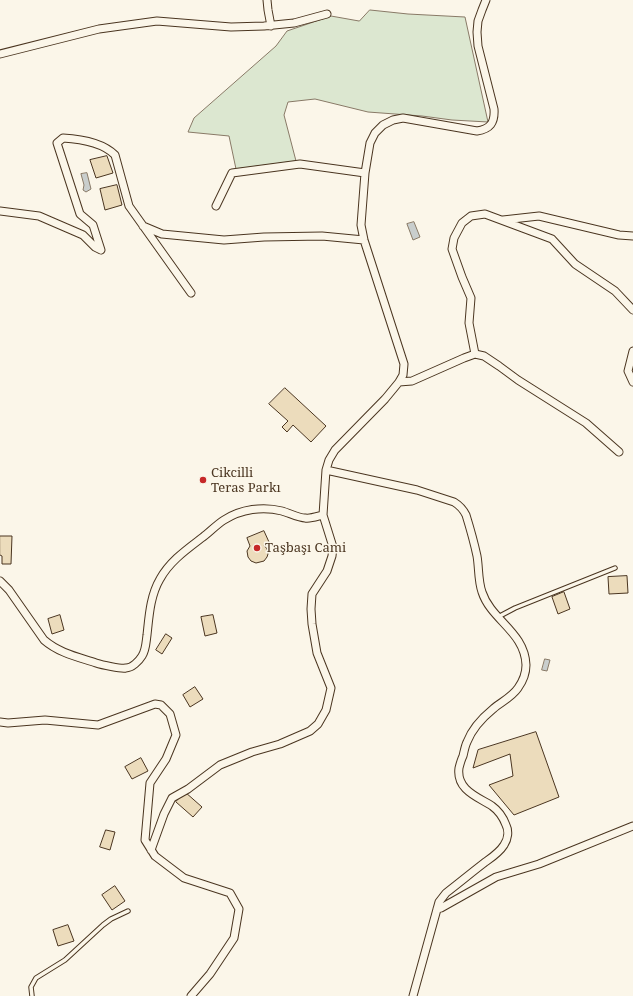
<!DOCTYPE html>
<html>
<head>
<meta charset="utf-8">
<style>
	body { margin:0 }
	canvas { display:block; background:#fbf6e9 }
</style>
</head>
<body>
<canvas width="633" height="996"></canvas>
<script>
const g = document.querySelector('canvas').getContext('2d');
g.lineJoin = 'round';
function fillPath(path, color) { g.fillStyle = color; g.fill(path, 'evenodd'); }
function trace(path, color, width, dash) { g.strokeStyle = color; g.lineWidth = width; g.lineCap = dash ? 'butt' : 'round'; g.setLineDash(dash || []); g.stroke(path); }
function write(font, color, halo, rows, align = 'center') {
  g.font = font + ' "Noto Serif",serif'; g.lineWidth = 3; g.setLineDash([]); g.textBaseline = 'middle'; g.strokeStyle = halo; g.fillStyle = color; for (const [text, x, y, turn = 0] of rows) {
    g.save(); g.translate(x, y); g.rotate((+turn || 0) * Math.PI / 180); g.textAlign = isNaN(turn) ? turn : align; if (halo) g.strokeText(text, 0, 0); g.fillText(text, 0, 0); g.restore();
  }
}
const green = new Path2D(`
	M370,10L408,14L465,17L488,122L452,120L422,116L368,112L315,99L288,102L284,115L296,161L236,169L229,136L188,132L194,118L276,46L287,31L331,16L359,21Z`);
const water = new Path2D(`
	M87,173L91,189L86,192L83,190L84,185L81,174Z
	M414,222L420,237L413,240L407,224Z
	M545,659L550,660L547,671L542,670Z`);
const building = new Path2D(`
	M107,156L113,173L96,178L90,160Z
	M117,185L122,205L105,210L100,189Z
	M285,388L326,426L311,442L293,425L287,432L282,427L288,421L269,404Z
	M264,531L269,542L264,545L267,549L268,554L267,557L264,561L256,563L251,561L248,557L247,551L250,546L247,538Z
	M0,536H12L11,564H2V556L0,555Z
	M627,576L628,593L609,594L608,577Z
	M564,592L570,609L558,614L552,597Z
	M60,615L64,630L52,634L48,619Z
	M213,615L217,633L205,636L201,617Z
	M166,634L172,638L162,654L156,650Z
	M195,687L203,699L190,707L183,695Z
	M536,732L559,797L514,815L489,785L513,776L510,754L473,768L478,750Z
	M141,758L148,771L132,779L125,767Z
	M185,792L202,807L193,817L176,802Z
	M106,830L115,832L110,850L100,847Z
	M115,886L125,901L112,910L102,895Z
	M68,925L74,941L58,946L53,930Z`);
const service = new Path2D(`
	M498,617L515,608L615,568
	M32,996L31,987L36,978L65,960L103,925L111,919L128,911`);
const minor = new Path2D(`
	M267,0L268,10L271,26
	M0,54L99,29L157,21L231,27L264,26L294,23L327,14
	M216,206L232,173L300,164L365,173
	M0,211L39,216L83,235L95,247L101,250L93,225L80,214L57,143L63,138C81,139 102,142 115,155L129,206L191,293
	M503,220L539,216L619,235L633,236
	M143,226L162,234L224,240L264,237L322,236L364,240
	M633,351L628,371L633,382
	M475,354L469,323L471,298L462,277L452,249L454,238L462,223L471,216L485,214L552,239L575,264L615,291L633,310
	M399,382L412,381L464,358L475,354L484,356L499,366L518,380L586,423L619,452
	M326,470L417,490L454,502C459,505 463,509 466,515C470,528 474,542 477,556C479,567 478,581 482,592C491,620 525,632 526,665C526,673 523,681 518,688C512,697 501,702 493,709C482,718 472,729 467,742C465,746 464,752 463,756C461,760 460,764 459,768C456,790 478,797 492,806C499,811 503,817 506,825C509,831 508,839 504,845C499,853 491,858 484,863C471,873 459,883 446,893L439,902L413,996
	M0,581L9,590L44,640C59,653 78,657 96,663C102,665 121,669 126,668C132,668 139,661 142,656C146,650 146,642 147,635C149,617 150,596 160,579C170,561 186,550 203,537C210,532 216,525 224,520C241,509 263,506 282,511C289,513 299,518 305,518C311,519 318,516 323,515
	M0,722L8,723L45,720L98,725L155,704L161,705L170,714L176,735L166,759L150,783L145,840L155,856L184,878L230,893L239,909L234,938L210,974L191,996
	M151,850L164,814L172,798L188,789L220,765L252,752L280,744L310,731L318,724L326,710L331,688L317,653L312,624L311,609L312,594L327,571L332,556L333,547L323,515L326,470L329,460L335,450L385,399L399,382L403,375L404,364L364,240L361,225L365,173L370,143L375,133L383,125L393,120L403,118L477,131C490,129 495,123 494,109L478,46L477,32L478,21L482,10L486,0
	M437,909L441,908L496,877L539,864L633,826`);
const markers = [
	[203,480,4,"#c62828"],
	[257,548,4,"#c62828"]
];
const poiNames = [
	["Cikcilli",211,473],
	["Teras Parkı",211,488],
	["Taşbaşı Cami",265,548]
];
fillPath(green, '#dce7d0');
trace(green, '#887966', 1);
fillPath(water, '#c9cecd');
trace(water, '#887966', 1);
fillPath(building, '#ecdcbc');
trace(building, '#4a3520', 1);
trace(service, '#4a3520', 5.5);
trace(minor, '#4a3520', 9);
trace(service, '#fbf6e9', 3.5);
trace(minor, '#fbf6e9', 7);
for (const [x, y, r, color] of markers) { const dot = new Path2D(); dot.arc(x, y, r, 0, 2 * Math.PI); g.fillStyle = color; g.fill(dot); trace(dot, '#fbf6e9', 1.5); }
write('13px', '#4a3520', '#fbf6e9', poiNames, 'left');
</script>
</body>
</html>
